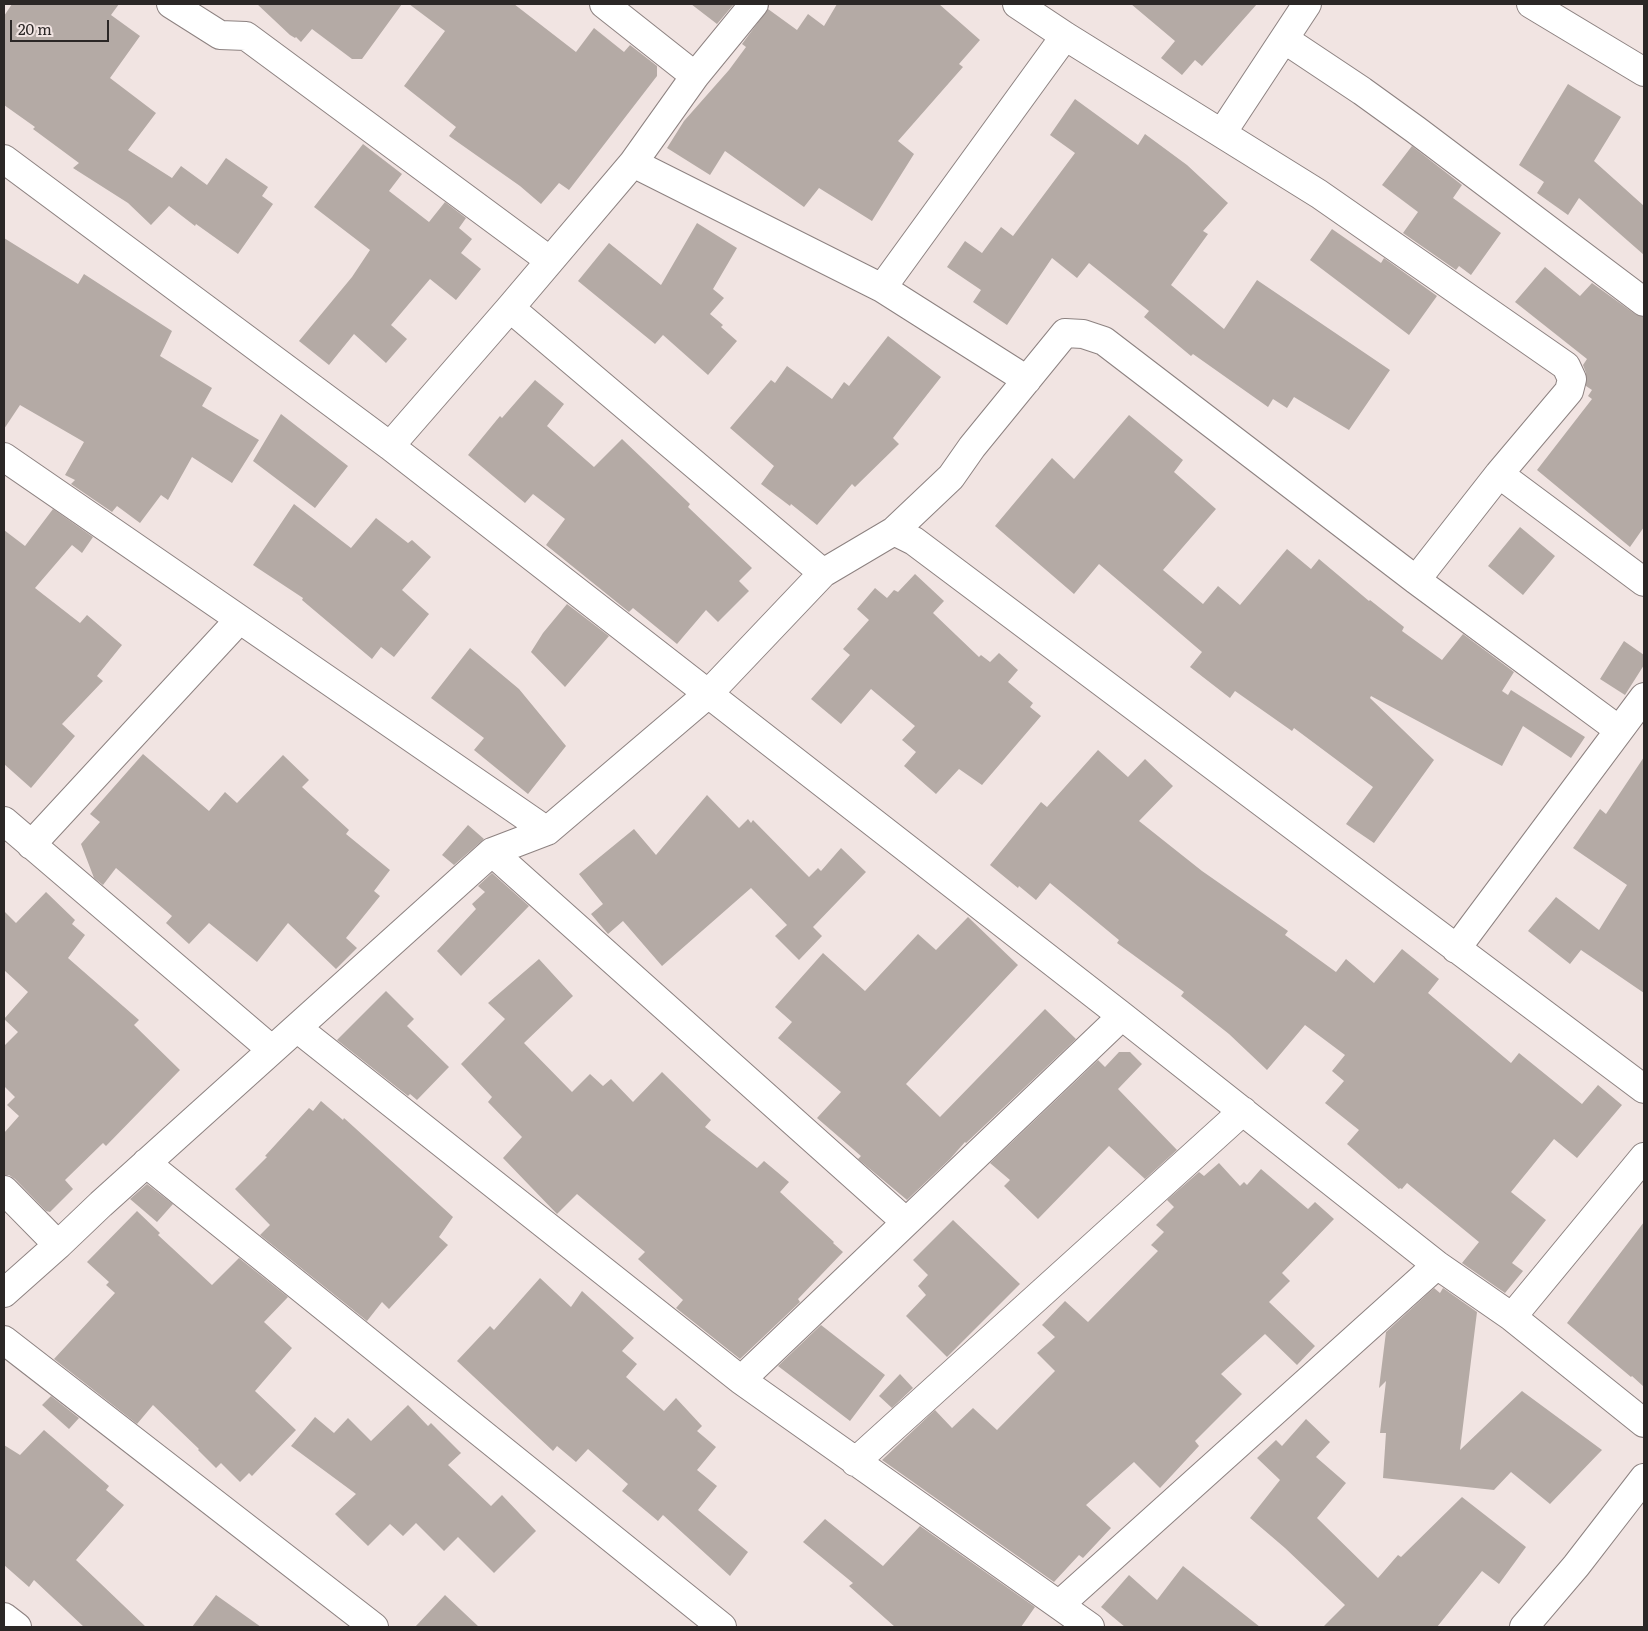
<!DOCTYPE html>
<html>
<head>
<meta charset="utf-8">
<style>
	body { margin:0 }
	#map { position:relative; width:1648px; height:1631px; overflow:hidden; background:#f1e4e2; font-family:Literata,serif }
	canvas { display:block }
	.frame { position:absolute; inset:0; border:5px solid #2b2726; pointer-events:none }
	.scale { position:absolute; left:10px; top:20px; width:99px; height:22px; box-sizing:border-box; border:2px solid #2b2726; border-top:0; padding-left:6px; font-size:15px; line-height:18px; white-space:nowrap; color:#2b2726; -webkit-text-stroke:4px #f1e4e2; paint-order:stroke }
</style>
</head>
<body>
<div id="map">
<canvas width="1648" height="1631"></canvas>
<div class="frame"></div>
<div class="scale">20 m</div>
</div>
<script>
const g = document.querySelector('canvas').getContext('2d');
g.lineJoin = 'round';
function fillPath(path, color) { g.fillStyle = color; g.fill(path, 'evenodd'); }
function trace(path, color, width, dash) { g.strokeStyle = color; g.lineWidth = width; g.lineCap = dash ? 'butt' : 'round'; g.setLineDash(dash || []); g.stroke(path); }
const building = new Path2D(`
	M12,4H119L111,15L140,36L110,78L156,113L128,150L172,178L181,166L207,185L226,158L268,187L262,196L273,204L238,254L196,224L195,226L169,206L151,225L128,203L73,168L79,163L33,129L35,127L4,105V16Z
	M257,4H402L362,59H352L312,29L301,42L296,37L295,38L290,35Z
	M409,4H514L576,52L594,28L624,52L630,45L657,66V76L569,190L559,183L541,204L520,186L449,136L456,127L404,86L445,31Z
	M691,4H734L717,24Z
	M837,4H939L980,40L959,64L963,67L898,141L914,154L872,221L819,188L804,207L725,151L710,175L667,148L684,121L729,70L746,47L742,44L768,9L797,30L808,14L824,26Z
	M1131,4H1257L1202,66L1195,60L1182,75L1161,58L1175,41Z
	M1568,84L1621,117L1594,161L1644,206V255L1579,198L1568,215L1537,193L1544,182L1519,165Z
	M1075,99L1138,145L1145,134L1187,165L1228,203L1203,231L1208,234L1171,285L1224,329L1257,280L1390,370L1349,430L1294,397L1287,408L1273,399L1268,407L1193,354L1191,356L1144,317L1149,311L1089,263L1077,278L1052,258L1007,325L973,302L981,290L947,267L965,241L982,253L1001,227L1013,236L1075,153L1050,135Z
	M363,144L402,174L389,191L429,222L445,202L466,218L459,228L472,239L461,253L481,269L456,300L430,279L391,325L407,339L386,363L354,334L329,365L299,341L352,277L370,250L314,207Z
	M1412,146L1462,185L1453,198L1501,233L1471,275L1459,266L1456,270L1403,233L1418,212L1382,185Z
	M697,223L737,248L713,289L724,298L710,314L723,325L721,327L737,341L708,375L663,335L655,344L578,281L609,243L661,285Z
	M1332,229L1381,263L1384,258L1437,296L1409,335L1310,260Z
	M4,238L78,284L84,274L172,331L160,356L212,388L202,406L259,440L232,483L192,457L168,500L161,495L140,523L117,506L112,512L71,484L75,480L65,475L84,442L20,405L4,429Z
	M1545,267L1580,296L1592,283L1635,314L1644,317V527L1630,547L1537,470L1592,399L1588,396L1592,390L1586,386V373L1583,365L1587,359L1515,302Z
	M888,336L941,377L893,438L899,444L855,487L852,484L817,525L791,504L790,506L761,484L774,466L730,428L771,380L775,383L787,366L832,399L844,382L849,386Z
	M535,380L564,404L547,426L594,467L622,439L690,504L688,507L752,568L739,581L749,591L718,622L706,610L677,644L633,608L629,612L546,545L565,519L533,494L525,503L468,455L500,416L502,418Z
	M281,414L348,466L315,508L253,461Z
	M1129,415L1183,460L1174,472L1216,509L1163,570L1203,604L1218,586L1240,605L1287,549L1311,569L1319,559L1369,601L1370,600L1404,627L1402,631L1442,660L1463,634L1514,672L1502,691L1508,695L1511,690L1585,737L1571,758L1523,726L1502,766L1371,696L1370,698L1434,760L1374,843L1346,824L1373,787L1294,728L1292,731L1235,691L1230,698L1190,667L1202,652L1099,564L1074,594L995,526L1052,458L1074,479Z
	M294,504L351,548L376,518L408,543L412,540L431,557L402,590L429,614L394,657L381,647L372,659L302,600L303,598L253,565Z
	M53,509L93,537L82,553L72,545L35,588L80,623L87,615L122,645L97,676L103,681L62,724L75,736L31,788L4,764V530L25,546Z
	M1520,527L1555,556L1523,595L1488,566Z
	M915,574L944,601L933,613L979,657L981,655L990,662L999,653L1018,670L1008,682L1033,703L1030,707L1041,716L982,785L959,769L936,794L904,766L916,752L902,740L915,726L871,689L841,724L811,699L850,655L843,649L869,620L857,609L875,588L887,598L894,590L898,592Z
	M567,604L609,636L565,687L531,652L543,633Z
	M1624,641L1644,655V665L1625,695L1600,679Z
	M470,648L519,689L566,746L528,794L474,750L484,738L431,698Z
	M1098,750L1128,777L1145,759L1173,786L1139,821L1202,871L1288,931L1285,935L1336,972L1346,959L1374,983L1402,949L1439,979L1428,993L1511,1063L1519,1053L1582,1104L1598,1085L1622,1105L1577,1158L1554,1139L1511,1192L1546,1220L1512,1263L1523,1271L1505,1293L1462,1263L1479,1242L1407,1183L1402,1189L1400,1188L1399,1189L1347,1144L1359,1130L1325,1103L1344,1081L1332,1071L1345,1055L1305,1025L1267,1070L1229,1034L1181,996L1184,992L1117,943L1119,940L1050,883L1036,900L1019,886L1018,888L990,865L1041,802L1047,807Z
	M143,754L209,811L225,792L237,803L283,755L309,780L302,787L349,830L346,834L390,870L374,891L380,896L346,938L357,948L336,969L288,923L257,962L209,923L189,944L166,923L172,916L116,868L103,885L94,878L81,844L100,822L90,814Z
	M1644,757V993L1581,950L1570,964L1528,931L1556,897L1599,930L1627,885L1573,848L1600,809L1606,814Z
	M707,795L739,828L748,819L751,823L753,820L809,877L818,868L821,871L841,848L866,872L813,927L822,936L799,960L775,936L787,925L751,888L662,966L623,921L608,934L591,914L603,904L579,874L634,829L656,855Z
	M468,825L484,839L454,865L442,855Z
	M492,873L529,906L461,976L437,951L476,909L472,904L485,892L478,886Z
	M46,892L75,920L72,924L85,935L68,958L139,1020L134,1025L180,1070L106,1146L103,1143L65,1180L73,1189L50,1212L46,1211L15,1179L9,1175H4V1133L19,1116L7,1105L15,1097L4,1086V1046L18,1032L4,1019L28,992L4,970V911L16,923Z
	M968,917L1018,965L906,1084L940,1117L1045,1009L1076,1039L966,1143L965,1142L950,1159L907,1200L858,1159L861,1156L817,1118L841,1092L778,1038L792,1022L775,1007L823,953L865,991L918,934L936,950Z
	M539,959L573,996L524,1043L572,1092L590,1074L603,1086L611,1079L633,1102L662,1072L711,1120L705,1127L757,1168L764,1161L789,1182L780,1192L834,1242L833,1243L843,1252L798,1299L800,1302L740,1359L676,1308L683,1300L638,1259L645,1252L577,1194L557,1214L503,1158L522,1137L488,1102L492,1097L461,1064L505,1019L488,1003Z
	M386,991L414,1019L407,1026L449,1067L417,1100L410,1094L408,1096L337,1040Z
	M1119,1052H1130L1142,1064L1118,1089L1177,1150L1145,1179L1109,1146L1038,1219L1004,1186L1010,1180L990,1163L1098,1060L1105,1067Z
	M321,1101L343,1120L344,1118L453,1217L439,1237L448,1245L389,1309L382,1302L367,1321L260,1235L270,1225L235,1189L267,1157L265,1156L309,1108L313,1111Z
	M1219,1163L1240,1186L1244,1182L1247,1185L1261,1169L1308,1209L1315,1202L1334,1219L1282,1273L1290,1281L1269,1302L1315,1346L1297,1365L1265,1334L1221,1374L1242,1394L1195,1441L1199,1446L1160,1488L1134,1462L1086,1505L1111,1528L1083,1558L1079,1555L1054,1582L882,1460L935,1410L952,1428L973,1408L997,1430L1055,1371L1037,1353L1055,1337L1042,1325L1065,1301L1088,1322L1158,1251L1151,1245L1164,1232L1156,1225L1174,1207L1167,1200L1199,1172L1204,1176Z
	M147,1184L173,1204L157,1222L130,1199Z
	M137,1211L160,1233L158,1235L212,1285L239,1258L288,1297L264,1322L292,1348L255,1391L296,1430L252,1476L249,1473L240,1482L221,1463L216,1468L198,1450L199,1449L153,1405L137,1424L54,1359L115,1293L106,1285L109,1282L87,1262Z
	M953,1220L1020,1284L947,1357L906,1316L926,1295L918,1286L928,1275L913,1260Z
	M1644,1222V1387L1632,1376L1631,1377L1567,1323Z
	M540,1278L571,1307L582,1291L634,1338L622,1351L637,1364L626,1377L664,1411L676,1398L702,1426L697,1431L716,1447L697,1470L717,1486L698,1510L748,1552L730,1576L663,1515L658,1521L622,1491L628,1484L588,1449L576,1462L557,1446L553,1451L457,1361L490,1326L494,1330Z
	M1434,1288L1440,1293L1443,1288L1477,1312L1460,1450L1522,1391L1602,1450L1550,1504L1511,1472L1494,1490L1383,1478L1386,1433H1380L1386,1381L1379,1388L1386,1332Z
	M821,1325L885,1375L850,1421L778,1366Z
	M900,1374L913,1388L892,1408L879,1396Z
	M51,1396L79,1418L69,1429L42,1405Z
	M408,1405L428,1426L431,1423L461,1453L448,1465L491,1506L502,1495L536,1531L494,1573L458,1537L444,1551L416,1523L403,1536L390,1524L368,1546L335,1514L356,1494L291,1446L315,1417L334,1433L348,1418L371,1441Z
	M1306,1419L1330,1442L1316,1457L1346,1483L1317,1518L1378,1578L1398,1555L1401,1557L1462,1497L1526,1547L1499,1584L1482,1571L1437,1627H1323L1345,1605L1285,1548L1250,1518L1280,1480L1257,1458L1276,1440L1282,1446Z
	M44,1430L109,1486L106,1490L124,1505L76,1560L146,1627H84L34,1580L29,1587L4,1565V1445L20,1455Z
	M825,1519L883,1566L920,1526L1035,1607L1021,1627H895L849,1586L853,1583L803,1542Z
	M1183,1566L1260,1627H1125L1101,1607L1129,1575L1157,1600Z
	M216,1595L261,1627H192Z
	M445,1595L479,1627H415Z`);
const minor = new Path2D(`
	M171,4L220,35L246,36L549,260
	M604,4L695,76
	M1017,4L1065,36L1319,194L1566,366L1572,379L1569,391L1499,474L1416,580
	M1531,4L1644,72
	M1284,39L1362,91L1416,130L1644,302
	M1222,133L1307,4
	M4,159L390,446L1122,1016L1437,1265L1512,1317L1644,1423
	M633,163L882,288L1027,380
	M882,288L1065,36
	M510,308L823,573
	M390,446L510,308L633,163L695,76L754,4
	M4,457L547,831
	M1499,474L1644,582
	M894,531L914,541L1644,1089
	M4,821L272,1050
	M31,845L239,620
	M492,852L906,1222
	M1456,949L1644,697
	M297,1028L741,1380L1090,1627
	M146,1163L722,1627
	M4,1190L58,1245
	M4,1293L58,1245L101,1204L492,852L547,831L708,694L823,573L894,531L951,477L972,447L1065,333L1083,334L1104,341L1416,580L1619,730
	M1512,1317L1644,1157
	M4,1340L374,1627
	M741,1380L1122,1016
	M855,1462L1243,1111
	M1059,1605L1437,1265
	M4,1617L17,1627
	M1524,1627L1576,1566L1644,1478`);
fillPath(building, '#b4aaa5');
trace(minor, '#8d8281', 30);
trace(minor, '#fff', 28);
</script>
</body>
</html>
